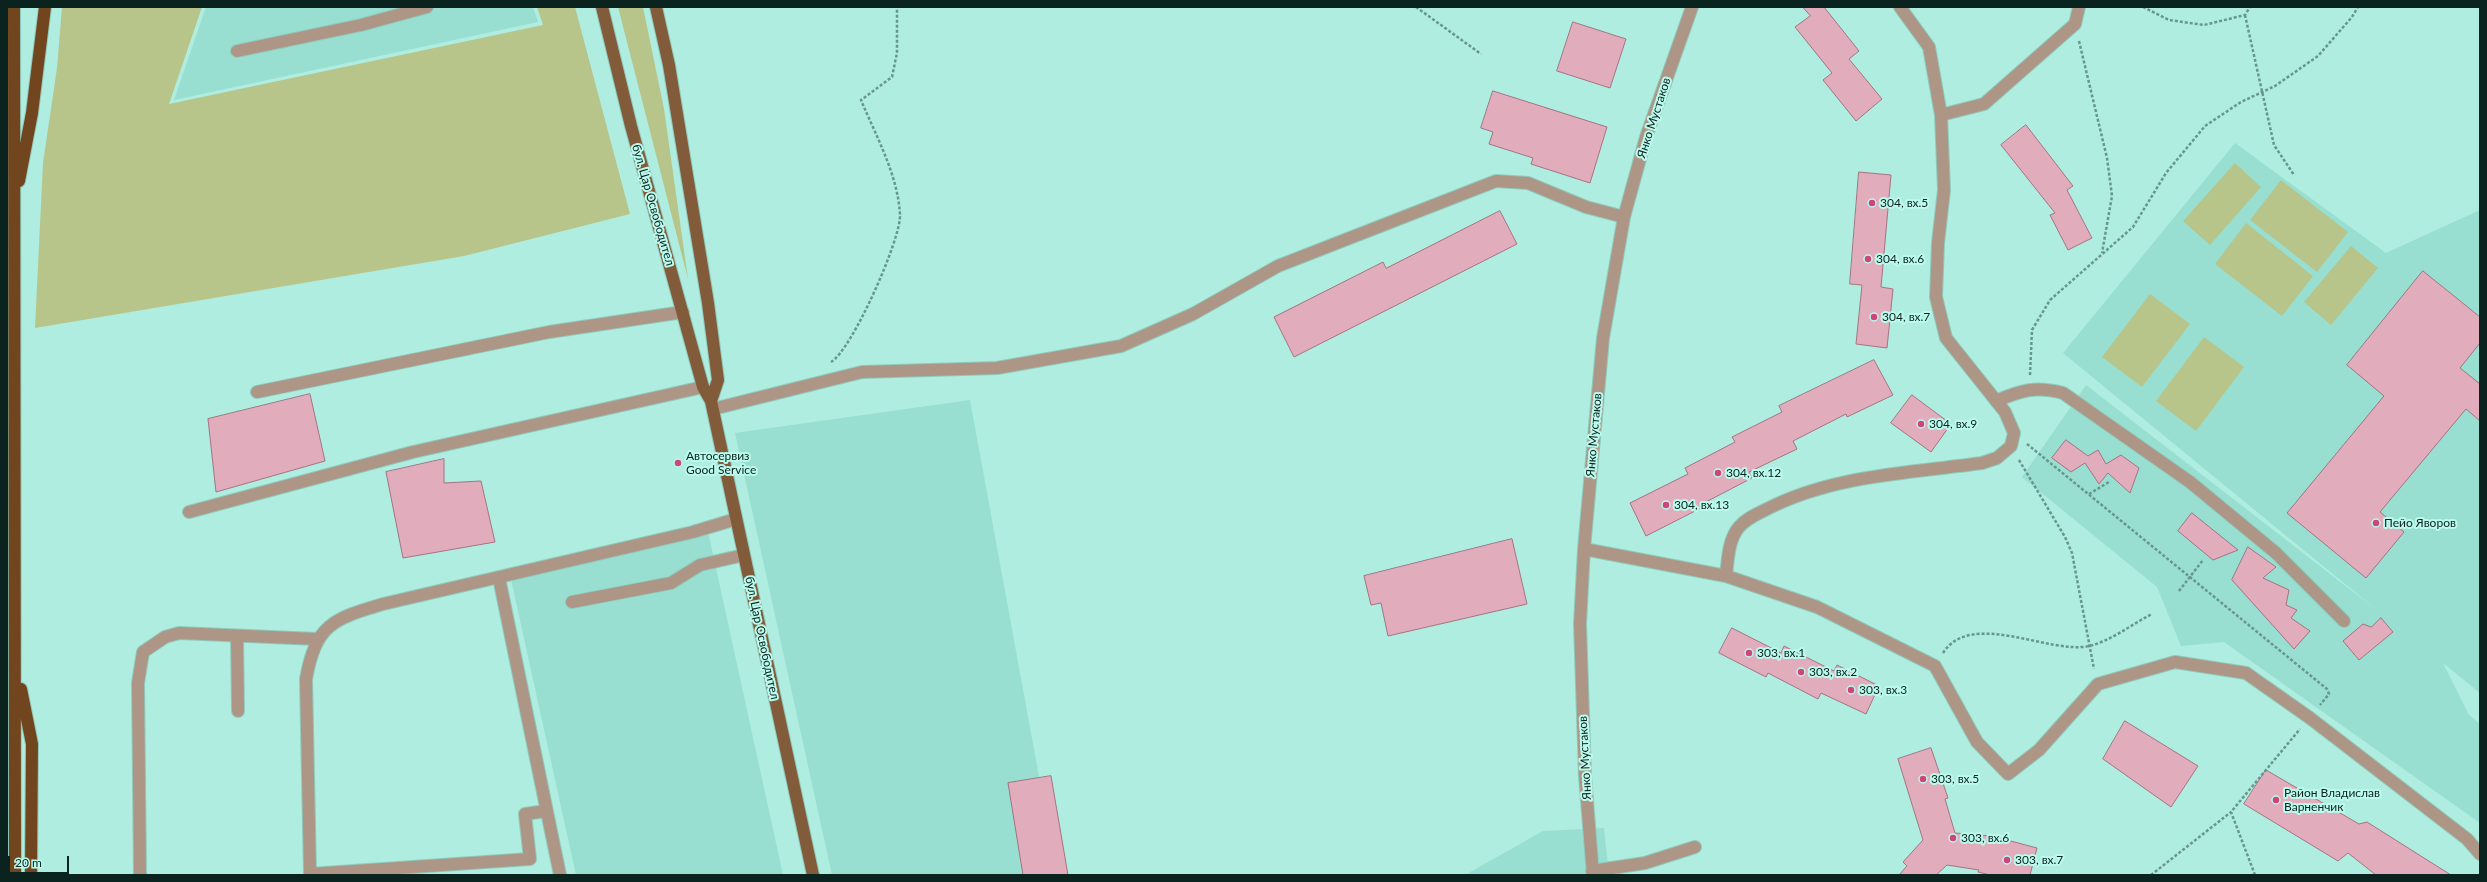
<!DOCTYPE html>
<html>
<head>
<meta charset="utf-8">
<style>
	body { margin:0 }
	#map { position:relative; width:2487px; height:882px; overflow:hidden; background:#aeeddf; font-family:Lato,sans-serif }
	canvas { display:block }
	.frame { position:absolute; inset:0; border:8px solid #0a231f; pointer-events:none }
	.scale { position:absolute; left:8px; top:856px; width:61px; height:18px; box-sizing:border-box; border:2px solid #0a231f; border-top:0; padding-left:5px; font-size:12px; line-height:14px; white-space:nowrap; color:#0a231f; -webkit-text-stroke:3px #bbfaec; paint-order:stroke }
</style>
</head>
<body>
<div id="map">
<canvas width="2487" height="882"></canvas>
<div class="frame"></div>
<div class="scale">20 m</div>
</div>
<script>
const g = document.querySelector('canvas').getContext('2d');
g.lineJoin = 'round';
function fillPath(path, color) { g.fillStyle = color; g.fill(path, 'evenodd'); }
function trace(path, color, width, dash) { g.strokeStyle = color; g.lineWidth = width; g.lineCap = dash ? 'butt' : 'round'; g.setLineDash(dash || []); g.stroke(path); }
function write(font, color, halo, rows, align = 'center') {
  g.font = font + ' Lato,sans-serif'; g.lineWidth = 4; g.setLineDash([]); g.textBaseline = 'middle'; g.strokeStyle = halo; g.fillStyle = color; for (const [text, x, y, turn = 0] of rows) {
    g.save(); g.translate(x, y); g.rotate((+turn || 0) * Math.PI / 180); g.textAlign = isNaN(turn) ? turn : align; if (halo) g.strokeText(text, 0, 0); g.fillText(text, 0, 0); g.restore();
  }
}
const built = new Path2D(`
	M206,7H533L538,22L174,100Z
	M2235,143L2386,253L2480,210V693L2443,663L2469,715L2480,724V823L2224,642L2181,646L2157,587L2022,477L2086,385L2378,611L2063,353Z
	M970,400L1057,875H832L735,433Z
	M707,527L783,875H576L509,570Z
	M1604,828L1609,875H1465L1543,831Z`);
const green = new Path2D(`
	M62,7H202L169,104L543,25L537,7H575L630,214L464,256L35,328L43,163L57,68Z
	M618,7H643L664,109L688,279Z
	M2235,163L2261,187L2210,245L2183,221Z
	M2281,180L2348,232L2317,272L2250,220Z
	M2246,223L2313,276L2282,316L2215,264Z
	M2351,246L2378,268L2331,325L2304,302Z
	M2150,294L2190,324L2142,387L2102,357Z
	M2204,337L2244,367L2196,431L2156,401Z`);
const building = new Path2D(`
	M1803,7H1824L1859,51L1849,59L1882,99L1856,121L1823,80L1832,73L1795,27L1810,16Z
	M1573,22L1626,39L1610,88L1557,71Z
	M1493,91L1607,127L1590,183L1531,164L1533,158L1489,144L1493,132L1481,128Z
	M2026,125L2073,186L2067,190L2092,238L2068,250L2050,215L2055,213L2001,145Z
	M1859,172L1891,175L1881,287L1893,289L1887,348L1856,344L1862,285L1850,284Z
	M1500,211L1517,244L1294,357L1274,317L1383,262L1386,268Z
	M2423,271L2480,317V343L2460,368L2480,384V421L2466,409L2380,512L2404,532L2366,578L2287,513L2384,396L2347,365Z
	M1874,360L1893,395L1847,417L1846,414L1793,441L1797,449L1749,472L1752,478L1702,504L1703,507L1646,536L1630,503L1688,474L1685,468L1735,442L1732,437L1782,412L1779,406Z
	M310,394L325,461L216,492L208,419Z
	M1912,395L1951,424L1931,452L1891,423Z
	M2066,440L2088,456L2098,450L2106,464L2121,455L2139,468L2130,493L2108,473L2099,484L2085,463L2071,472L2052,458Z
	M444,459V483L481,481L495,542L403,558L386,472Z
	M2192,513L2238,550L2213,560L2178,531Z
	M1512,539L1527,604L1388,636L1381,603L1371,605L1364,576Z
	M2248,547L2276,567L2263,578L2289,590L2286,605L2297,610L2291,618L2310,631L2294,649L2232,580Z
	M2381,618L2393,632L2359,660L2343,641L2363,624L2371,627Z
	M1732,628L1781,653L1784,646L1834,671L1837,665L1879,686L1866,714L1821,693L1818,699L1768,673L1766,677L1719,653Z
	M2125,721L2198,766L2171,807L2103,759Z
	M1931,748L1948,798L1945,799L1955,833L1992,836L2037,848L2030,875H1990L1978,872L1979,870L1947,865L1936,875H1899L1907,866L1903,862L1923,840L1898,759Z
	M2266,770L2359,824L2367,822L2451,875H2376L2348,853L2338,861L2244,804Z
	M1051,776L1068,875H1023L1008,783Z`);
const path = new Path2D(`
	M1416,7L1481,54
	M2143,7L2169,20L2204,25L2245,15L2250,7
	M2245,15L2274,145L2294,175
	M2079,41L2107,158L2112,196L2102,253
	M831,362C852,350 901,239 900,215C898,175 876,136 861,100L892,77L897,53V7
	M2030,375L2032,330L2050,300L2133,227L2166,173L2205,126L2241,102L2275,86L2318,56L2352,17L2358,7
	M2027,444L2327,689L2329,694L2320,705
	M2019,460L2065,537L2072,553L2094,669
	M2089,494L2109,482
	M2179,591L2203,560
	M1943,653C1971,609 2050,655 2089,646C2111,641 2132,624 2152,614
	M2151,875L2231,812
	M2255,875L2231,812L2300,729`);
const minor = new Path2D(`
	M1900,7L1929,47L1941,115L1984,104L2075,24L2079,7
	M237,51L361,25L427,7
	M257,392L549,332L683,312
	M1996,401C2022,390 2035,386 2063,393L2190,482L2276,553L2344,621
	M713,409L862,372L997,368L1121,346L1193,314L1278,266L1496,181L1528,183L1586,207L1624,217
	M189,512L413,452L703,387
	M1584,549L1726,576L1817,607L1935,666L1977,742L2008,774L2039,750L2098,684L2175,662L2246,673L2310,718L2467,839L2480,854
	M1726,576C1728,560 1728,540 1739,527C1747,518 1757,514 1767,509C1833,475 1910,473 1982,463L1997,458L2011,446L2014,433L2005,412L1946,338L1936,297L1938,243L1944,190L1941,115
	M499,578L560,875
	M572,602L671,583L700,565L744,555
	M237,637L238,711
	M546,811L525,814L530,859L310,874L306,679C316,624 333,619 383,604L693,532L736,519
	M1592,871L1645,863L1695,847
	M140,875L138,683L143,652L165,637L179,633L317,639
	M1593,875L1585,776L1580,624L1584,549L1603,338L1624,217L1646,137L1692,7`);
const major = new Path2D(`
	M602,7L631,126L703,387L711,401L813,875
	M656,7L669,65L708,303L718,380L711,401`);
const highway = new Path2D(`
	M14,7L15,875
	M19,181L32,113L45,7
	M21,689L32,744L31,875`);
const markers = [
	[1872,203,4,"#ce447b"],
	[1868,259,4,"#ce447b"],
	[1874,317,4,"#ce447b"],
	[1921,424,4,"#ce447b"],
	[678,463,4,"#ce447b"],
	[1718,473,4,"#ce447b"],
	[1666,505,4,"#ce447b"],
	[2376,523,4,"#ce447b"],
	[1749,653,4,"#ce447b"],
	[1801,672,4,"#ce447b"],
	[1851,690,4,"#ce447b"],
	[1923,779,4,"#ce447b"],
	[2276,800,4,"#ce447b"],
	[1953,838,4,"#ce447b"],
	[2007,860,4,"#ce447b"]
];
const streetNames = [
	["Янко Мустаков",1654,118,-72],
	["бул. Цар Освободител",653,205,74],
	["Янко Мустаков",1594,435,-85],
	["бул. Цар Освободител",762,638,78],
	["Янко Мустаков",1585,758,-93]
];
const poiNames = [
	["304, вх.5",1880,203],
	["304, вх.6",1876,259],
	["304, вх.7",1882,317],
	["304, вх.9",1929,424],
	["Автосервиз",686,456],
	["Good Service",686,470],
	["304, вх.12",1726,473],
	["304, вх.13",1674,505],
	["Пейо Яворов",2384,523],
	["303, вх.1",1757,653],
	["303, вх.2",1809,672],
	["303, вх.3",1859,690],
	["303, вх.5",1931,779],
	["Район Владислав",2284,793],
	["Варненчик",2284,807],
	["303, вх.6",1961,838],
	["303, вх.7",2015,860]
];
fillPath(built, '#98dfd1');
fillPath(green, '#b7c58b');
fillPath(building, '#e1acbb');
trace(building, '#a57382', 1);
trace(minor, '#90c9bc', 14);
trace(major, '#90c9bc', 14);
trace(highway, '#90c9bc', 14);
trace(path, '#68968d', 2.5, [3, 2]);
trace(minor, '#ad9685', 12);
trace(major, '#825b3b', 12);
trace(highway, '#71451d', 12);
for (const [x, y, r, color] of markers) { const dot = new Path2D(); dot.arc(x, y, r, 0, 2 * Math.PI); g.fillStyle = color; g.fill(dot); trace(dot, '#bbfaec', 1.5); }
write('12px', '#0a231f', '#bbfaec', streetNames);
write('12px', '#0a231f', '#bbfaec', poiNames, 'left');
</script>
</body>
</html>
